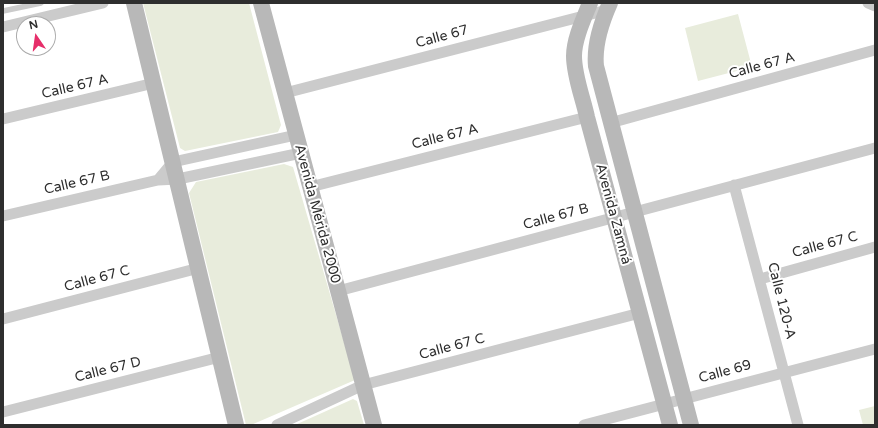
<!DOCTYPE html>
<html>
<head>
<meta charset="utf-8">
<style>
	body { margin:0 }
	#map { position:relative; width:878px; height:428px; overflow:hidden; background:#fff; font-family:"Varela Round",sans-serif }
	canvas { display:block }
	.frame { position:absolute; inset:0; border:4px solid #2e2e2e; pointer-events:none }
	.north { position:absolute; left:16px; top:16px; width:40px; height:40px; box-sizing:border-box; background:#fff; border:1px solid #ababab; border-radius:50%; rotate:347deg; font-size:11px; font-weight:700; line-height:16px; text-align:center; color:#2e2e2e }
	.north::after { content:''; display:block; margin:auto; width:14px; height:18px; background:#e62f6a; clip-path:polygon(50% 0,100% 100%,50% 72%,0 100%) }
</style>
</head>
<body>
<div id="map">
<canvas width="878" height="428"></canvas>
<div class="frame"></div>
<div class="north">N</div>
</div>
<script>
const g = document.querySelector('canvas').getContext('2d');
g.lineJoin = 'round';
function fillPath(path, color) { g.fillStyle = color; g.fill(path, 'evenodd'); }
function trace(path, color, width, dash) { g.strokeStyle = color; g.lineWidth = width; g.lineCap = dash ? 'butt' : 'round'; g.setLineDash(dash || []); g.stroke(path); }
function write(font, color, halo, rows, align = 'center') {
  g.font = font + ' "Varela Round",sans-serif'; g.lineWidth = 4; g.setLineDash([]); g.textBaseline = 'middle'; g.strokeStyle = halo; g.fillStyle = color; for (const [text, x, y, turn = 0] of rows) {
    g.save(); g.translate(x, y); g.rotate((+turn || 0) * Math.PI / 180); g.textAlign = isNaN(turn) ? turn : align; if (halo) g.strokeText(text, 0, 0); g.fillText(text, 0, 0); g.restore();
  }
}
const green = new Path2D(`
	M143,3H249L281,125L278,132L185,151L180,148Z
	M738,14L752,67L698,81L685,28Z
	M284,164L293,167L355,380L251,425H246L189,193L196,182Z
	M353,399L357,401L364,425H295Z
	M875,406V425H863L859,410Z`);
const lane = new Path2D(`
	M3,11L41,3`);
const street = new Path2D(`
	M868,3L875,6
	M3,27L103,3
	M285,93L607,10
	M3,119L154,83
	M610,123L875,50
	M158,180L173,162L296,135
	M734,185L798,425
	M310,187L587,117
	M3,216L158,180L178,179L301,153
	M760,279L875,247
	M338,291L875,148
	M3,319L199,268
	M3,412L220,357
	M277,425L363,385L640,313
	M584,425L875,349`);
const secondary = new Path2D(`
	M134,3L236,425
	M261,3L374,425
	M590,3C584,18 574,39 574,56C574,76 583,98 587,117L670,425
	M610,3C602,21 594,46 596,66L691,425`);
const streetNames = [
	["Calle 67",442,37,-15],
	["Calle 67 A",762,66,-15],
	["Calle 67 A",75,87,-13],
	["Calle 67 A",445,137,-14],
	["Calle 67 B",77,183,-13],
	["Avenida Mérida 2000",317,214,75],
	["Avenida Zamná",613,214,75],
	["Calle 67 B",556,217,-15],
	["Calle 67 C",825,245,-15],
	["Calle 67 C",97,279,-15],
	["Calle 120-A",781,301,76],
	["Calle 67 C",452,347,-15],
	["Calle 67 D",108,370,-14],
	["Calle 69",725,372,-15]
];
fillPath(green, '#e8ecdc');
trace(lane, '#cbcbcb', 5.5);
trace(street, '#cbcbcb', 11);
trace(secondary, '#b8b8b8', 16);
write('14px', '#2e2e2e', '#fff', streetNames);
</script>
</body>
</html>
